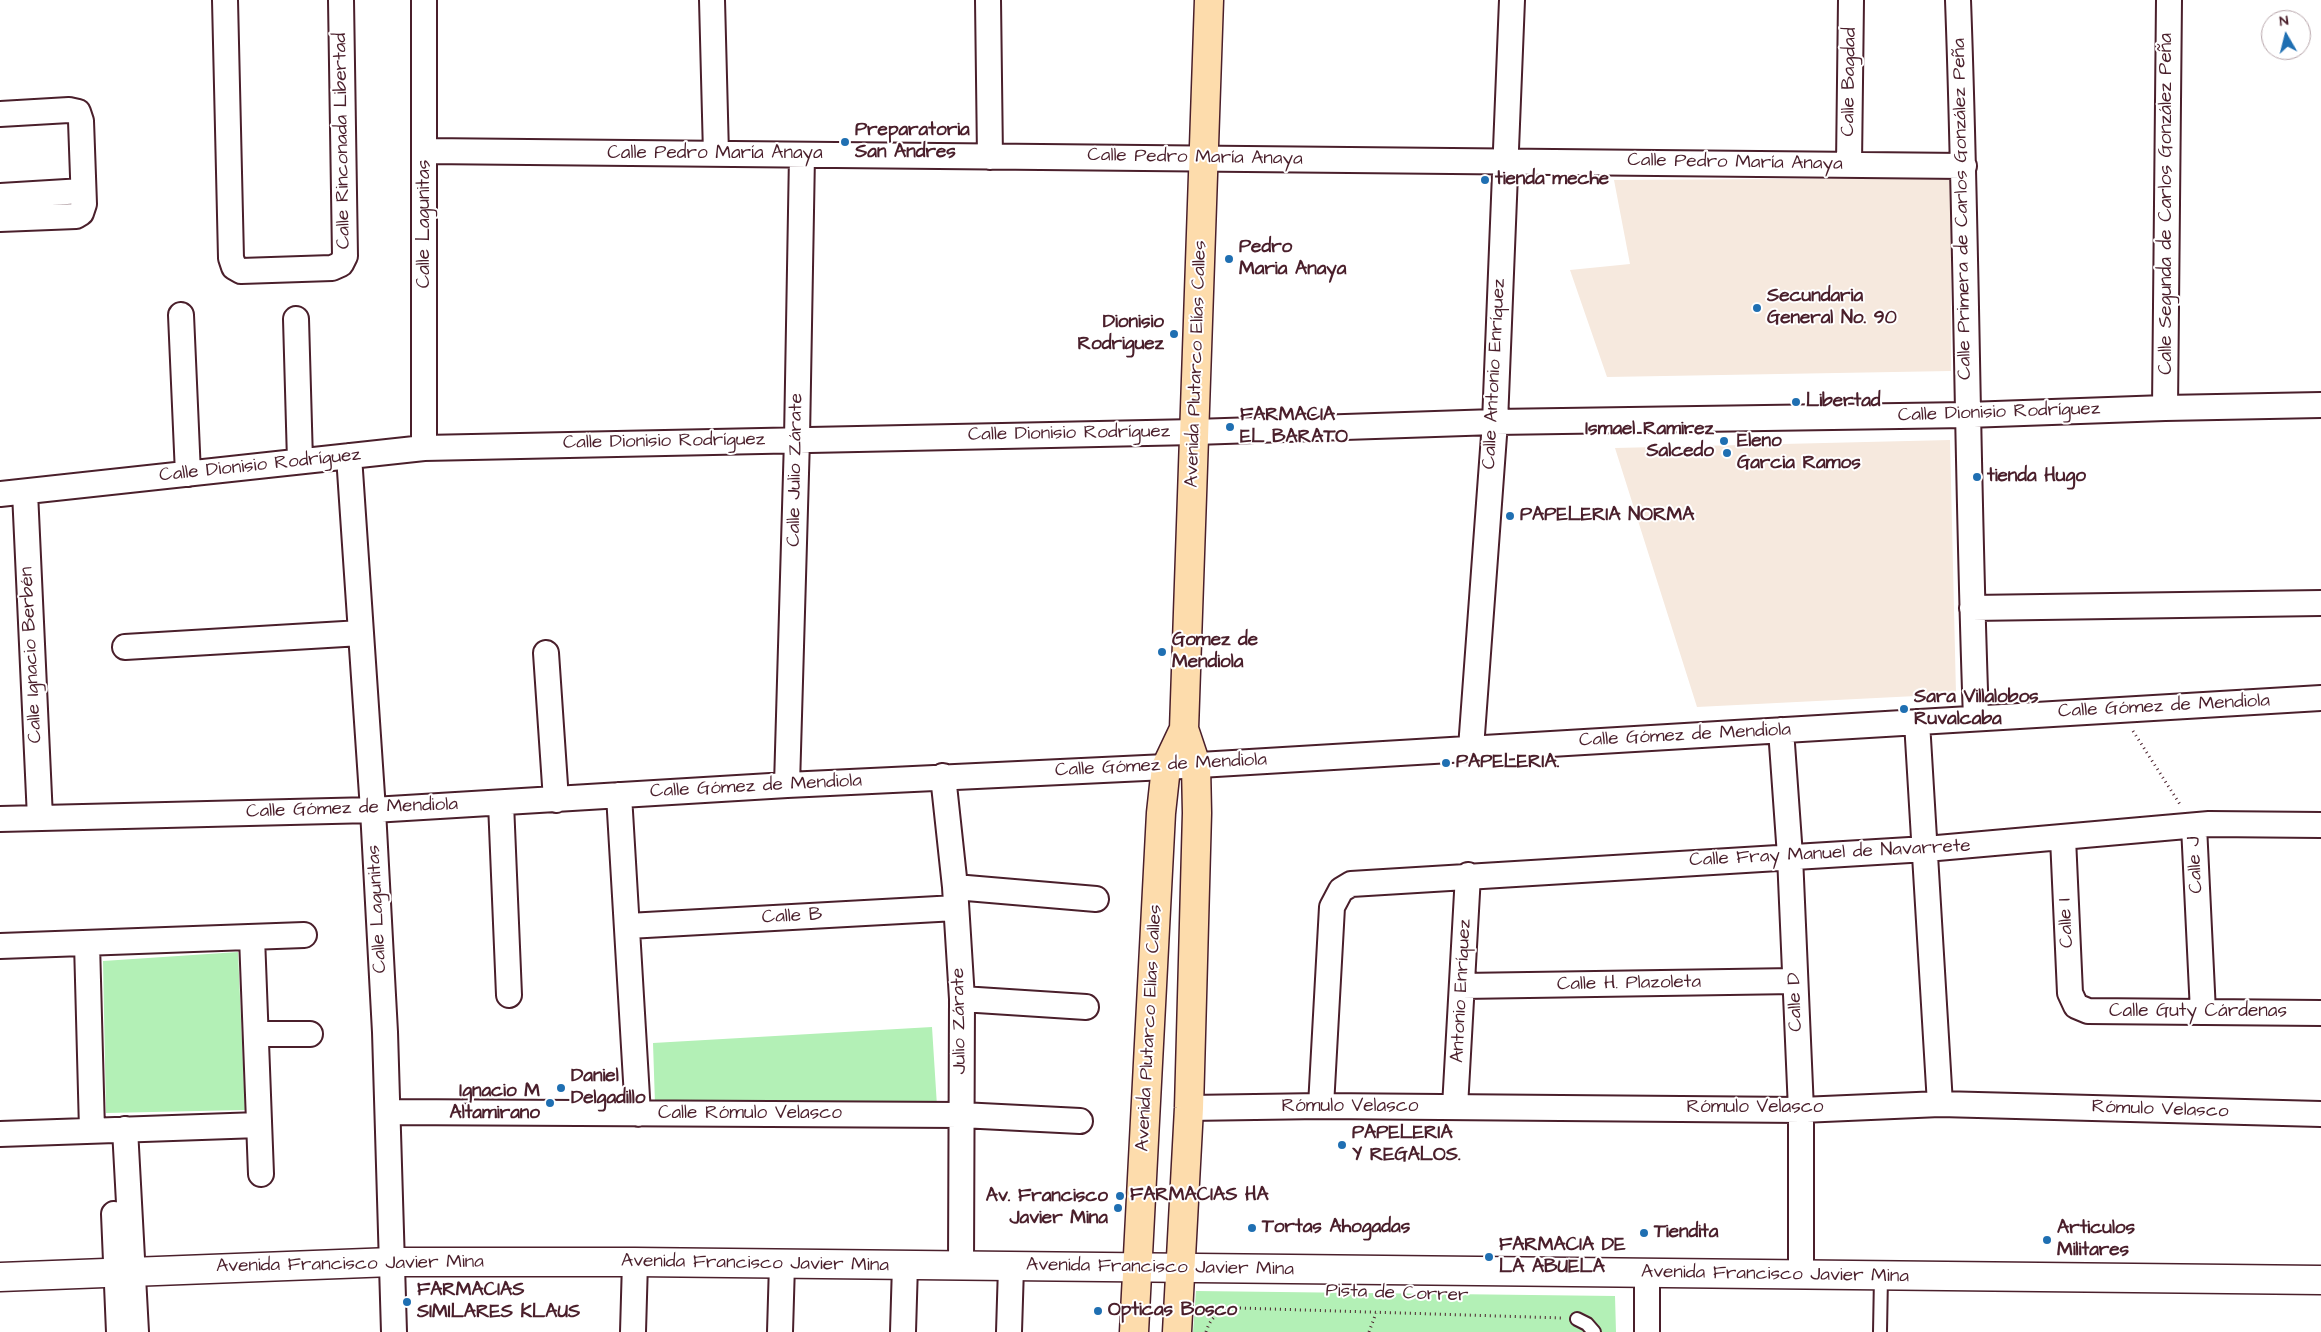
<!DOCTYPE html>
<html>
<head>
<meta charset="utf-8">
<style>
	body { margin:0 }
	#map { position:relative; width:2321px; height:1332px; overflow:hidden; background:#fff; font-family:"Architects Daughter",sans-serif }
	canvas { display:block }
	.north { position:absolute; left:2261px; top:10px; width:50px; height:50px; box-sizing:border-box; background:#fff; border:1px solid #b7a5aa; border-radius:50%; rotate:352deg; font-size:14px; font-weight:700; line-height:20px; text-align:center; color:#4a1f2b }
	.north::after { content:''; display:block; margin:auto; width:18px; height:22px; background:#1f6fb2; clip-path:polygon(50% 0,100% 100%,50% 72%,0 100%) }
</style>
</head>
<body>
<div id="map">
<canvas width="2321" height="1332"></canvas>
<div class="north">N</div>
</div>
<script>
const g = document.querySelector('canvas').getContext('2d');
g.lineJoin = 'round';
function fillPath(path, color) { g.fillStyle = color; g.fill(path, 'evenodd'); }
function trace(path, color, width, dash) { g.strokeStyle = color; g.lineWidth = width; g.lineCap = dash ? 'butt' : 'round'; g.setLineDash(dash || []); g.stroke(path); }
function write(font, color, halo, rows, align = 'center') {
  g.font = font + ' "Architects Daughter",sans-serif'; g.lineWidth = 4; g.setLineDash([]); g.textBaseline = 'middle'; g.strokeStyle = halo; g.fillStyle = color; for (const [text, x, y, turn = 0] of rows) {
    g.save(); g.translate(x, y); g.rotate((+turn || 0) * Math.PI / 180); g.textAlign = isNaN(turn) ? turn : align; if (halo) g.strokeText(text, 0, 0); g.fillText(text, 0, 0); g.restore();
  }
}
const built = new Path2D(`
	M1951,178V371L1607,377L1570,270L1630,264L1614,180Z
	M1950,440L1956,694L1697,707L1615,448Z`);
const green = new Path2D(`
	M238,952L245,1110L106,1113L103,961Z
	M932,1027L937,1106L655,1104L653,1043Z
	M1196,1291L1615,1296L1616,1332H1193Z`);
const path = new Path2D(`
	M2133,731L2181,806
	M1206,1332C1211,1315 1222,1309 1239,1308L1563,1318
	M1369,1332L1376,1313`);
const service = new Path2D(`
	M1577,1319L1587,1324L1594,1332
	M1880,1332L1881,1276`);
const minor = new Path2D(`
	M225,0L231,258L234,267L241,271L332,268L341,264L345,256L341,0
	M712,0L716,154
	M988,0L990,157
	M1958,0C1967,239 1967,479 1976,718
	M0,114L69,110L78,112L81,121L84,204L81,213L76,216L0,219
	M426,151L1964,166
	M1849,164L1851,0
	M0,196L83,191
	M181,315L188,474
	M296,319L300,461
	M2165,408L2169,0
	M424,448V0
	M349,456L373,810L385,1032L394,1332
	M25,492L40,818
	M0,494L424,448L1195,432L1495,422L1967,415L2165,408L2321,405
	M1972,608L2321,603
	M125,647L361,633
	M546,653L556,800
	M1917,722L1940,1104
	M1781,730L1790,856L1801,1110V1275
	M1471,748L1495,422L1512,0
	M943,776L955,887L962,999L961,1266
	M787,785L797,439L802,155
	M619,795L638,1114
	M501,803L509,995
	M0,819L373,810L787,785L1166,767L2321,698
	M2194,826L2203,1012
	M2063,838L2070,993L2076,1006L2088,1011L2321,1013
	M955,887L1096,899
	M628,926L956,908
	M252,937L261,1174
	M87,943L92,1130
	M0,946L304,935
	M1462,986L1795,981
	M962,999L1086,1007
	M256,1034H310
	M1321,1106L1332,907L1341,890L1351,884L1926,849L2209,824L2321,825
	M1455,1107L1468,875
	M1189,1108L1321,1106L1801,1110L1940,1104L2321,1114
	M388,1112L961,1115L1080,1121
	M125,1129L136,1332
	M0,1134L259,1125
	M114,1214L119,1332
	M633,1332L635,1262
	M780,1332L782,1264
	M903,1332L905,1265
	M1009,1332L1011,1267
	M1647,1332V1273`);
const secondary = new Path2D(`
	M0,1277L392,1262H635L2321,1280`);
const primary = new Path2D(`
	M1134,1332L1161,813L1166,767L1184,729
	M1177,1332L1189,1108L1197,813L1196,765L1184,729L1209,0`);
const markers = [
	[845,142,5,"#1f6fb2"],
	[1485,180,5,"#1f6fb2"],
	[1229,259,5,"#1f6fb2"],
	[1757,308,5,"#1f6fb2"],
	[1174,334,5,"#1f6fb2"],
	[1796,402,5,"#1f6fb2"],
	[1230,427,5,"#1f6fb2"],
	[1724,441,5,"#1f6fb2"],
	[1727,453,5,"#1f6fb2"],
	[1977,477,5,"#1f6fb2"],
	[1510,516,5,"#1f6fb2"],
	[1162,652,5,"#1f6fb2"],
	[1904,709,5,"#1f6fb2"],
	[1446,763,5,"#1f6fb2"],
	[561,1088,5,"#1f6fb2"],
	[550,1103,5,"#1f6fb2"],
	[1342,1145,5,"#1f6fb2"],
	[1120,1196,5,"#1f6fb2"],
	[1118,1208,5,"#1f6fb2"],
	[1252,1228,5,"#1f6fb2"],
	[1644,1233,5,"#1f6fb2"],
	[2047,1240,5,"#1f6fb2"],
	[1489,1257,5,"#1f6fb2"],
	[407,1302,5,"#1f6fb2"],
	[1098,1311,5,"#1f6fb2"]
];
const streetNames = [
	["Calle Bagdad",1850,82,-89],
	["Calle Rinconada Libertad",343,141,-91],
	["Calle Pedro María Anaya",715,154],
	["Calle Pedro María Anaya",1195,158,1],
	["Calle Pedro María Anaya",1735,163,1],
	["Calle Segunda de Carlos González Peña",2167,204,-90],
	["Calle Primera de Carlos González Peña",1963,209,-91],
	["Calle Lagunitas",425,224,-90],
	["Avenida Plutarco Elías Calles",1197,364,-88],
	["Calle Antonio Enríquez",1495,374,-87],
	["Calle Dionisio Rodríguez",1999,413,-2],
	["Calle Dionisio Rodríguez",1069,434,-1],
	["Calle Dionisio Rodríguez",664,442,-1],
	["Calle Dionisio Rodríguez",260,466,-6],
	["Calle Julio Zárate",796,470,-89],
	["Calle Ignacio Berbén",32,655,-93],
	["Calle Gómez de Mendiola",2164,707,-3],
	["Calle Gómez de Mendiola",1685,736,-3],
	["Calle Gómez de Mendiola",1161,766,-3],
	["Calle Gómez de Mendiola",756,787,-3],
	["Calle Gómez de Mendiola",352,809,-2],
	["Calle Fray Manuel de Navarrete",1830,854,-3],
	["Calle J",2196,865,-93],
	["Calle Lagunitas",378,909,-93],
	["Calle B",792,917,-3],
	["Calle I",2067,923,-93],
	["Calle H. Plazoleta",1629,984,-1],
	["Antonio Enríquez",1462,991,-87],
	["Calle D",1796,1002,-92],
	["Calle Guty Cárdenas",2198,1012],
	["Julio Zárate",960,1021,-91],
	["Avenida Plutarco Elías Calles",1150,1028,-87],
	["Rómulo Velasco",1350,1107],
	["Rómulo Velasco",1755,1108],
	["Rómulo Velasco",2160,1110,2],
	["Calle Rómulo Velasco",750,1114],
	["Avenida Francisco Javier Mina",755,1264,1],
	["Avenida Francisco Javier Mina",350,1265,-1],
	["Avenida Francisco Javier Mina",1160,1268,1],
	["Avenida Francisco Javier Mina",1775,1275,1],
	["Pista de Correr",1397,1294,2]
];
const poiNames = [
	["Preparatoria",855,131],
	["San Andres",855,153],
	["tienda meche",1495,180],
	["Pedro",1239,248],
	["Maria Anaya",1239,270],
	["Secundaria",1767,297],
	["General No. 90",1767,319],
	["Dionisio",1164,323,"right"],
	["Rodriguez",1164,345,"right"],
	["Libertad",1806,402],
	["FARMACIA",1240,416],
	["EL BARATO",1240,438],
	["Ismael Ramirez",1714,430,"right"],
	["Salcedo",1714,452,"right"],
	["Eleno",1737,442],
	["Garcia Ramos",1737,464],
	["tienda Hugo",1987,477],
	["PAPELERIA NORMA",1520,516],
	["Gomez de",1172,641],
	["Mendiola",1172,663],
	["Sara Villalobos",1914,698],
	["Ruvalcaba",1914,720],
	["PAPELERIA.",1456,763],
	["Daniel",571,1077],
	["Delgadillo",571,1099],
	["Ignacio M",540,1092,"right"],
	["Altamirano",540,1114,"right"],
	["PAPELERIA",1352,1134],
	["Y REGALOS.",1352,1156],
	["FARMACIAS HA",1130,1196],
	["Av. Francisco",1108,1197,"right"],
	["Javier Mina",1108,1219,"right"],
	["Tortas Ahogadas",1262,1228],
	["Articulos",2057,1229],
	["Militares",2057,1251],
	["Tiendita",1654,1233],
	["FARMACIA DE",1499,1246],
	["LA ABUELA",1499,1268],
	["FARMACIAS",417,1291],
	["SIMILARES KLAUS",417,1313],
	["Opticas Bosco",1108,1311]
];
fillPath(built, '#f6e9de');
fillPath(green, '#b3f0b6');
trace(service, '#4a1f2b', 16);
trace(minor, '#4a1f2b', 28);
trace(secondary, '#4a1f2b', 31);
trace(primary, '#4a1f2b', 31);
trace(path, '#4a1f2b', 3, [1, 4]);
trace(service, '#fff', 12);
trace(minor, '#fff', 24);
trace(secondary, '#fff', 28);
trace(primary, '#fddcac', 28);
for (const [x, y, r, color] of markers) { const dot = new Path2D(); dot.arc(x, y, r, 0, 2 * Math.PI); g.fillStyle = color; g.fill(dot); trace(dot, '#fff', 2); }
write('19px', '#4a1f2b', '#fff', streetNames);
write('bold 19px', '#4a1f2b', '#fff', poiNames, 'left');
</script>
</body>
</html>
